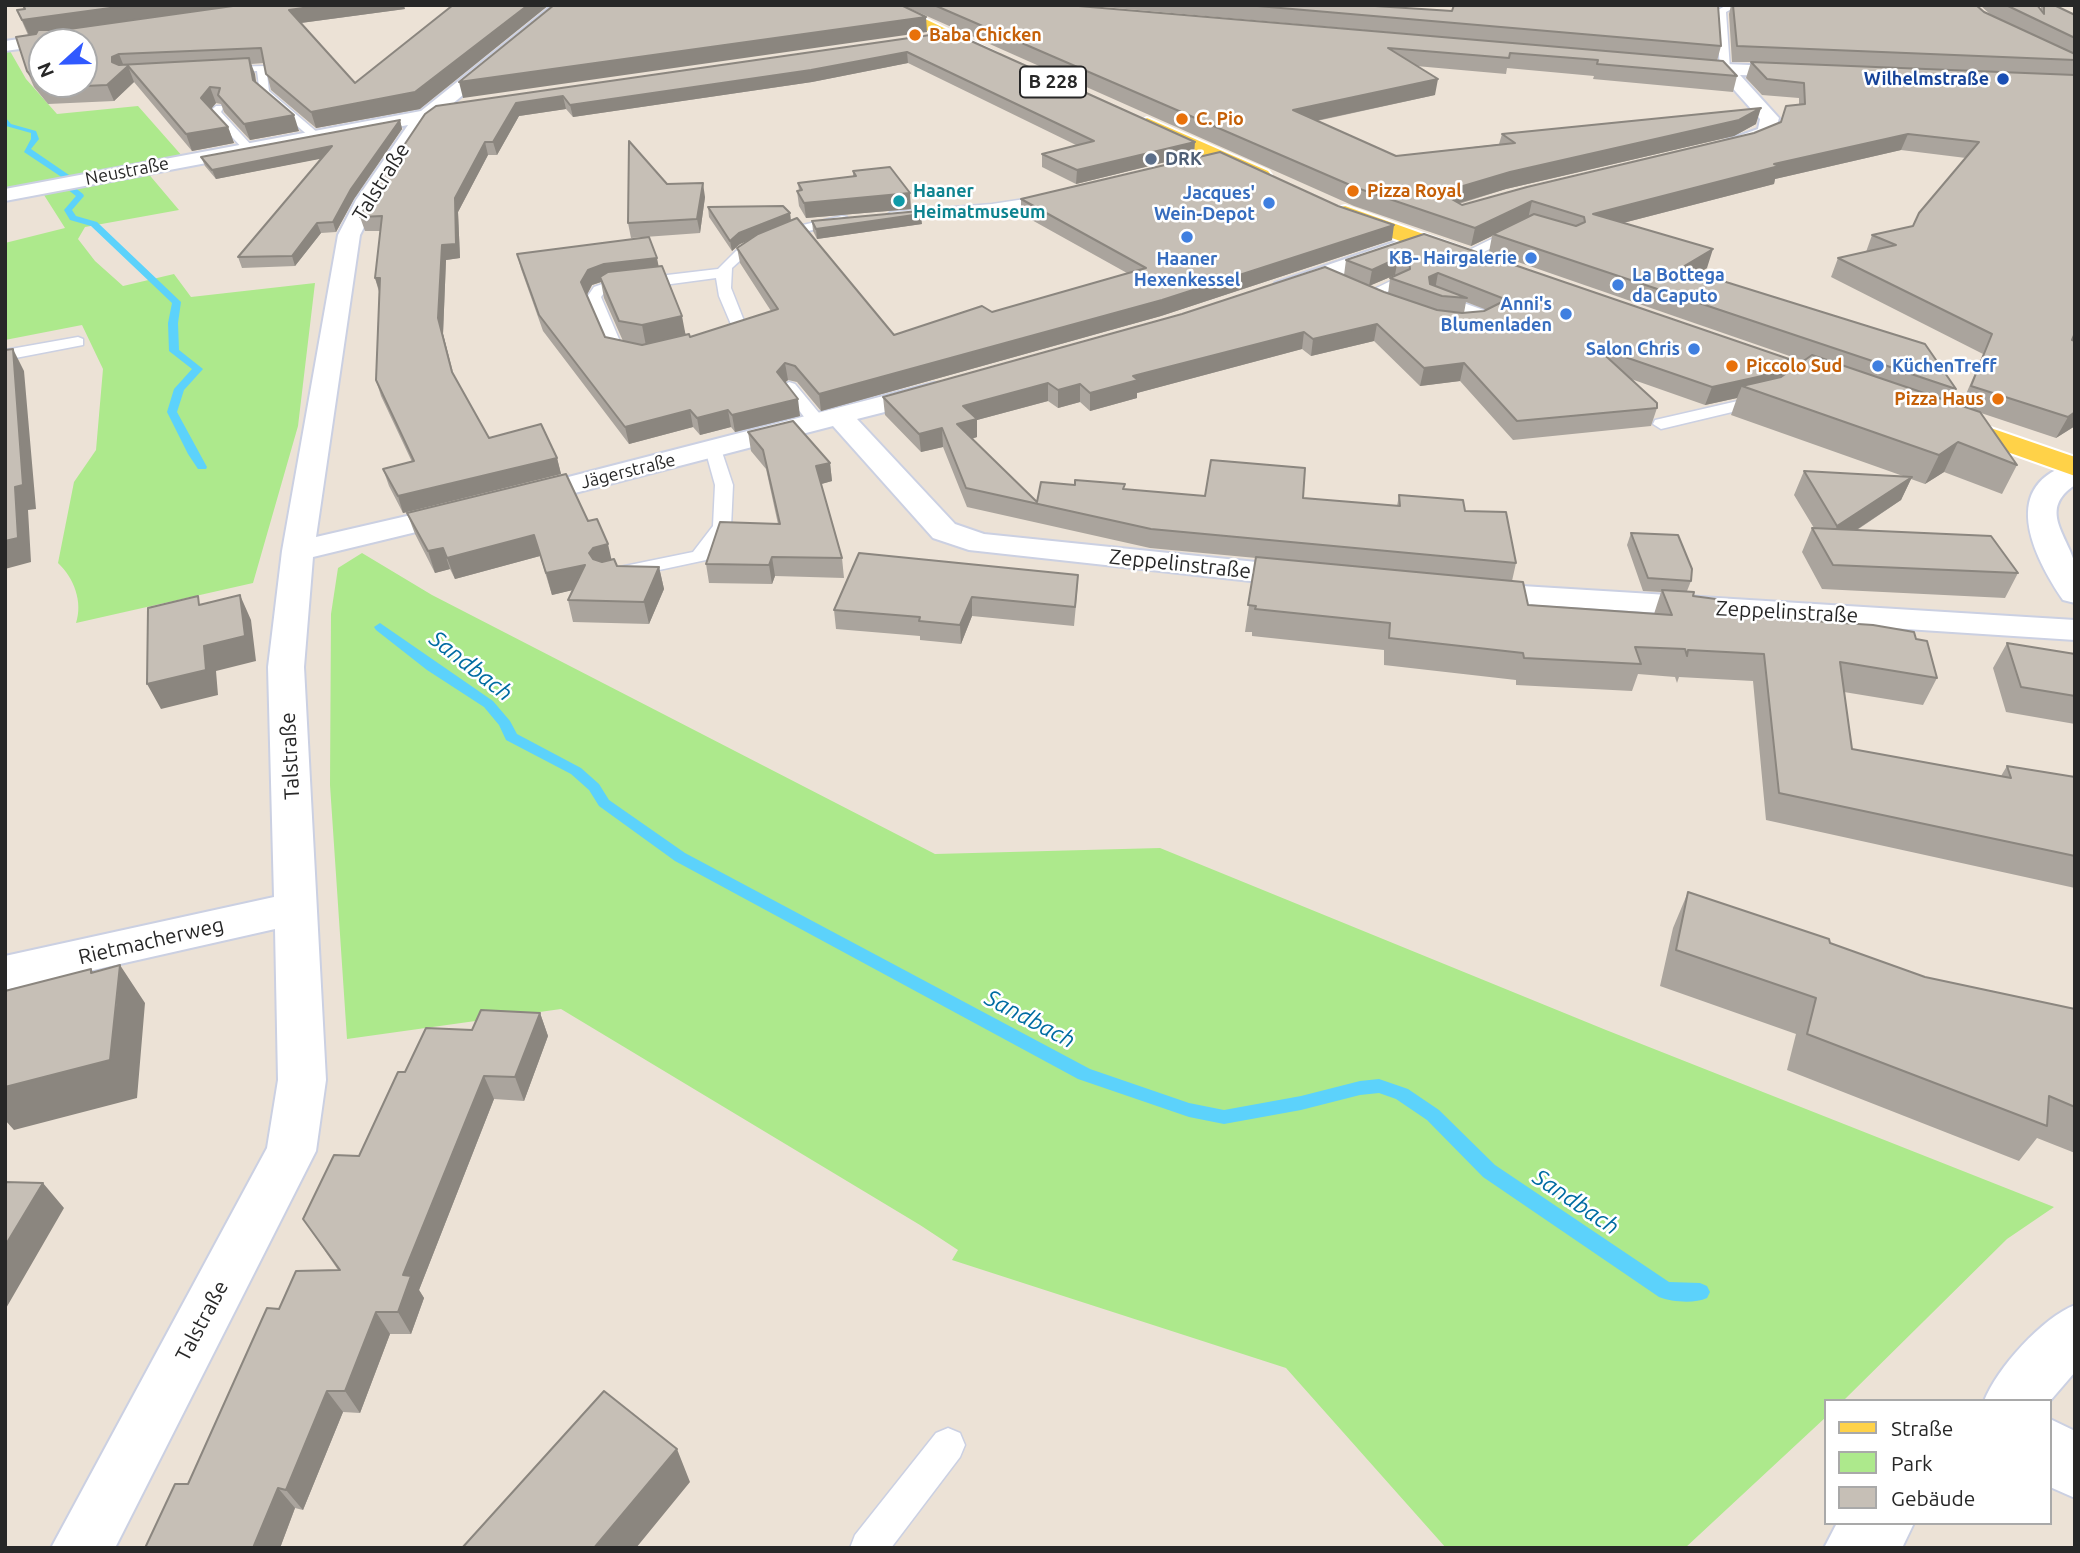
<!DOCTYPE html>
<html>
<head>
<meta charset="utf-8">
<style>
	body { margin:0 }
	#map { position:relative; width:2080px; height:1553px; overflow:hidden; background:#ece2d6; font-family:Ubuntu,sans-serif }
	canvas { display:block }
	.frame { position:absolute; inset:0; border:7px solid #272727; pointer-events:none }
	.legend { position:absolute; left:1824px; top:1399px; width:228px; height:126px; box-sizing:border-box; background:#fff; border:2px solid #a9a9a9; margin:0; padding:9px 12px; list-style:none; font-size:21px; color:#272727 }
	.legend li { display:flex; align-items:center; gap:14px; height:35px }
	.legend b { width:35px; border:2px solid #a9a9a9 }
	.north { position:absolute; left:28px; top:28px; width:70px; height:70px; box-sizing:border-box; background:#fff; border:2px solid #a9a9a9; border-radius:50%; rotate:248deg; font-size:19px; font-weight:700; line-height:28px; text-align:center; color:#272727 }
	.north::after { content:''; display:block; margin:auto; width:24px; height:32px; background:#3059ff; clip-path:polygon(50% 0,100% 100%,50% 72%,0 100%) }
</style>
</head>
<body>
<div id="map">
<canvas width="2080" height="1553"></canvas>
<div class="frame"></div>
<ul class="legend">
<li><b style="height:9px;background:#ffd248"></b>Straße</li>
<li><b style="height:19px;background:#ade98c"></b>Park</li>
<li><b style="height:19px;background:#c6bfb6"></b>Gebäude</li>
</ul>
<div class="north">N</div>
</div>
<script>
const g = document.querySelector('canvas').getContext('2d');
g.lineJoin = 'round';
function fillPath(path, color) { g.fillStyle = color; g.fill(path, 'evenodd'); }
function trace(path, color, width, dash) { g.strokeStyle = color; g.lineWidth = width; g.lineCap = dash ? 'butt' : 'round'; g.setLineDash(dash || []); g.stroke(path); }
function write(font, color, halo, rows, align = 'center') {
  g.font = font + ' Ubuntu,sans-serif'; g.lineWidth = 5; g.setLineDash([]); g.textBaseline = 'middle'; g.strokeStyle = halo; g.fillStyle = color; for (const [text, x, y, turn = 0] of rows) {
    g.save(); g.translate(x, y); g.rotate((+turn || 0) * Math.PI / 180); g.textAlign = isNaN(turn) ? turn : align; if (halo) g.strokeText(text, 0, 0); g.fillText(text, 0, 0); g.restore();
  }
}
const green = new Path2D(`
	M10,51L26,79L57,114L138,106L183,157L141,165L179,210L85,227L78,239L95,261L123,286L174,274L191,297L315,283L298,426L253,583L76,623C83,602 74,578 58,563L74,482L96,450L103,369L82,325L5,340V243L65,228L37,184L5,190V52Z
	M362,553L432,595L935,854L1160,848L1606,1030L2054,1207L2007,1239L1843,1401H1826V1417L1685,1548H1446L1286,1368L952,1260L958,1250L920,1225L561,1009L347,1039L330,785L331,614L338,568Z`);
const stream = new Path2D(`
	M5,117L11,124L36,131L39,139L31,149L69,175L73,186L83,194L84,196L72,210L76,216L97,222L181,302L178,323L179,350L203,369L184,390L177,412L207,467L206,469H198L188,454L167,412L174,389L192,369L169,351L168,323L172,303L91,226L70,220L64,210L76,196L67,189L63,178L24,152L31,139V133L6,126Z
	M380,623L493,701L510,721L517,734L581,768L599,784L609,800L685,853L1090,1069L1189,1103L1224,1110L1301,1096L1360,1081L1379,1079L1408,1089L1439,1110L1495,1165L1669,1282L1700,1283L1707,1286L1710,1292L1707,1298C1694,1304 1672,1302 1659,1297L1483,1177L1427,1120L1396,1099L1379,1093L1360,1095L1301,1110L1224,1124L1189,1117L1078,1079L675,861L599,806L589,790L571,774L506,740L499,725L484,707L427,670L376,630L374,627Z`);
const lane = new Path2D(`
	M1727,5H1739L1726,12L1730,69L1725,72L1720,69L1716,11Z
	M266,66L269,91L318,133V137H310L260,94L257,71L222,73L217,70L222,67Z
	M216,106H224L221,112L252,146V150H244L211,114L209,112Z
	M1051,195L1055,196V202L992,212L891,220L885,216L891,212L992,204Z
	M842,216L847,217V223C805,232 765,236 732,268L731,288L748,331L746,334L721,340L714,336L733,329L719,296L716,278L604,293L601,297L622,346L641,353L633,358L608,349L587,297L594,287L608,282L718,269L736,251L772,232Z
	M1518,226L1525,230L1523,233L1469,259L1457,256Z
	M1401,276L1408,280L1406,283L1374,298L1362,295Z
	M1438,294L1495,314L1497,317L1490,321L1471,323L1469,320L1474,316L1433,301L1431,298Z
	M78,337L83,339V345L5,360V350Z
	M789,382L795,384L824,419V427H812L783,390L781,387Z
	M1764,395L1772,400L1770,403L1661,429L1653,424L1655,420Z
	M713,444L721,449L733,485L731,527L706,560L617,579L610,577L607,573L610,569L693,552L713,526L715,485L705,449Z
	M948,1428L960,1433L965,1445L960,1457L891,1548H850L855,1535L936,1433Z`);
const street = new Path2D(`
	M553,5H571L427,125L378,200L360,235L316,537L463,503L474,506L478,512L474,518L313,557L304,667L326,1080L316,1151L115,1548H51L267,1148L278,1080L275,929L5,990V956L274,897L268,667L282,551L338,235L356,200L408,125L5,201V189L421,111Z
	M69,32L75,34V40L42,42V46L5,51V41Z
	M1679,58L1725,64L1800,67L1809,72L1800,77L1740,75L1779,118L1774,136L1723,154L1713,148L1716,144L1758,129L1760,119L1720,74L1673,67L1670,63L1673,59Z
	M1395,242L1403,244L1406,249L1403,254L1291,293H1275L1271,288L1275,283Z
	M934,383L944,385L948,391L944,397L857,419L955,524L984,534L1305,567L1317,570L1321,577L1317,584L1305,587L969,550L933,538L833,426L521,507L510,504L506,498L510,492Z
	M1473,583L2075,620V640L1461,600L1456,593L1461,586Z
	M2050,1419L2075,1431V1498L2050,1487Z`);
const secondary = new Path2D(`
	M2075,463V485C2038,509 2067,535 2075,564C2078,575 2075,591 2075,603L2063,600C2033,556 1997,483 2075,463Z
	M2075,1305V1372L2050,1401H1984C1997,1368 2042,1318 2075,1305Z
	M1837,1523H1914L1902,1548H1824Z`);
const primary = new Path2D(`
	M875,5H896L998,54L996,58H984Z
	M1147,118L1268,171L1271,175L1268,179H1254L1140,128L1137,124Z
	M1345,206L1471,251L1474,256L1463,263L1455,261L1337,218L1334,213L1337,208Z
	M1950,414L2075,457V476L1940,428L1936,422L1940,416Z`);
const wall = new Path2D(`
	M902,5H1067L1660,56L1081,5H1360L1452,11L1718,8L1721,46L1717,61L1737,76L1733,92L1593,79L1594,76L1507,68L1506,74L1416,66L1435,95L1317,121L1396,156L1499,144L1502,134L1756,124L1734,136L1506,189L1459,204L1462,205L1754,133L1781,122L1799,104V98L1762,95L1746,78L1751,62H1732L1729,14L1731,5H1976L1984,12L1992,16L1980,5H2037L2040,10L2042,5H2054L2075,15V333L2072,340L2075,341V426L2056,438L1981,413L2017,465L2002,494L1944,472L1925,484L1911,479L1901,500L1857,530L2018,573L2005,598L1822,589L1802,552L1812,528H1814L1794,495L1804,471L1903,476L1731,415L1737,398L1705,405L1631,379L1657,408L1651,426L1513,440L1460,381L1420,386L1374,341L1311,356L1302,349L1137,393V398L1090,411L1080,402L1058,408L1048,401L977,420V437L972,439L1037,502L1125,489L1205,496L1303,498L1397,506L1399,495L1465,511L1516,563L1512,581L1528,605L1654,614L1661,592L1643,591L1627,545L1631,533L1691,581L1687,591L1723,615L1916,639L1937,678L1923,705L1844,692L1852,749L2001,776L2007,766L2075,777V888L1766,820L1753,681L1679,677L1677,683L1675,677L1638,674L1632,691L1516,685V680L1384,665V650L1252,636V632H1245L1256,558L1150,548L967,507L943,447L921,452L885,415L883,397L1344,275L1346,260L1424,234L1789,359L1782,376L1804,361L1489,252L1492,236L1471,246L1354,206ZM1901,150L1966,158L1913,226L1872,235L1866,252L1838,258L1831,277L1983,354L1961,406L1950,402L1956,389L1698,273L1707,268L1623,223L1774,184L1775,179ZM1395,275H1398L1390,278L1388,294L1369,286ZM1466,302L1487,310L1484,311L1464,313Z
	M405,9L301,23L355,83L420,109L316,128L271,90L264,63L251,64L256,83L299,131L250,140L224,112L221,104L216,103L211,109L228,127L234,143L192,151L134,82L114,101L48,104L34,87L27,71L28,35L17,10Z
	M951,32L1194,155L1076,184L1042,167V154L1076,145L908,63L812,82L573,117L566,109L519,116L497,155H488L458,212L460,258L446,260L443,334L453,374L489,438L557,458L561,474L403,513L389,486L383,469L412,462L381,396L376,380L379,292L375,278L381,231H365L360,217L425,114Z
	M400,120L402,129L354,199L336,232L321,233L295,266L242,268L238,257L322,158L216,179L205,166L201,157Z
	M853,171L911,209L806,218L799,206L797,191H799L798,183L853,177Z
	M667,184L705,197L700,233L631,238L628,223Z
	M1021,199L1392,240L1161,316L821,411L797,382L788,380L785,382L800,416L735,432L731,427L700,435L693,427L629,444L543,331L521,269L517,254L659,266L686,335L690,337L771,311L740,263L737,248L749,240L740,244L732,251L709,217L708,207L790,213L791,221L894,335L992,312L1127,273L1021,214ZM601,282L604,298L623,341L605,337L587,295L592,285Z
	M812,221L922,224L817,239L813,231Z
	M748,432L830,463L832,481L821,484L842,558L844,578L775,576L772,584L709,583L706,564L778,524L766,469L751,451Z
	M407,513L588,521L611,560L617,566L659,567L664,589L649,624L573,622L568,600L572,590L552,595L540,556L455,579L450,569L435,573L415,534Z
	M1078,575L1077,594L1074,626L972,616L961,644L920,640V636L836,629L834,610Z
	M2007,643L2075,654V724L2006,712L1993,668Z
	M1688,892L1925,977L2075,1009V1153L2037,1138L2019,1161L1787,1070L1796,1034L1660,986L1673,928Z
	M540,1013L548,1036L524,1101L494,1099L419,1290L424,1298L411,1334H390L360,1413L343,1412L303,1510L295,1508L280,1548H145L188,1484L279,1309L338,1270L303,1219L359,1156L405,1072L472,1030Z`);
const shadedWall = new Path2D(`
	M132,5H238L29,35L22,20Z
	M324,5H404L405,9L293,24L289,10Z
	M528,5H549L420,109L316,128L311,112Z
	M926,17L927,32L463,98L459,82Z
	M907,52L908,63L812,82L573,117L570,105Z
	M119,54L125,69L128,66L134,82L114,101L107,85L112,57Z
	M249,58L255,74L258,96L253,80Z
	M1438,79L1435,95L1291,126L1293,110Z
	M210,87L216,103L207,114L201,98Z
	M563,96L566,109L519,116L497,155L493,142L516,103Z
	M1761,108L1756,124L1734,136L1506,189L1449,206L1448,197L1453,189L1510,172Z
	M294,115L299,131L250,140L244,124Z
	M400,120L402,129L354,199L336,232L333,222L351,189Z
	M228,127L234,143L192,151L186,134Z
	M1908,134L1901,150L1775,179L1774,184L1588,232L1593,214L1774,164Z
	M485,142L488,155L458,212L460,258L446,260L443,334L457,388L438,318L442,245L455,198Z
	M1195,142L1194,155L1076,184L1077,170Z
	M332,146L335,156L216,179L212,170Z
	M703,183L705,197L700,233L697,219Z
	M910,193L911,209L806,218L804,203Z
	M1532,201L1528,219L1493,234L1492,236L1471,246L1475,228Z
	M790,213L791,223L740,244L732,251L730,241L739,233Z
	M921,214L922,224L817,239L816,229Z
	M317,223L321,233L295,266L292,256Z
	M1394,225L1392,240L1161,316L821,411L819,394Z
	M1713,249L1707,268L1675,287L1681,268Z
	M657,258L660,273L600,277L601,282L592,285L585,298L581,282L588,270L604,264Z
	M1398,258L1395,275L1369,286L1372,270Z
	M1438,273L1435,290L1429,292V277Z
	M375,278H380V293Z
	M682,316L686,337L646,346L642,325Z
	M1377,324L1374,341L1311,356L1313,339Z
	M1304,332L1302,349L1137,393V398L1090,411V393L1133,376Z
	M13,349L24,371L36,509L28,510L31,562L5,569V541L15,487Z
	M1789,359L1782,376L1742,386L1737,398L1705,405L1712,387Z
	M785,363L788,380L779,388L777,372Z
	M1464,363L1460,381L1420,386L1424,368Z
	M1048,383V401L977,420V437L957,443V424L963,406Z
	M1080,384V402L1058,408V390Z
	M798,399L800,416L735,432L732,415Z
	M690,410L693,427L629,444L625,427Z
	M728,410L731,427L700,435L697,418Z
	M2075,412V426L2056,438L2068,417Z
	M942,428L943,447L921,452L919,434Z
	M1958,442L1944,472L1925,484L1939,455Z
	M557,458L561,474L403,513L398,496Z
	M830,463L832,481L818,485L816,466Z
	M1912,477L1901,500L1826,550L1837,526Z
	M534,535L540,556L455,579L447,558Z
	M608,544L613,566L594,575L589,553L593,548Z
	M443,548L450,569L435,573L428,551Z
	M772,557L775,576L772,584L769,565Z
	M585,565L590,586L552,595L546,573Z
	M659,567L664,589L649,624L644,602Z
	M240,595L251,620L256,661L216,671L218,695L161,709L147,684L204,646Z
	M972,597V616L961,644L960,625Z
	M120,965L145,1003L137,1098L14,1130L5,1120V1087L91,973V969L116,1007Z
	M540,1013L548,1036L524,1101L515,1077Z
	M484,1076L494,1099L419,1290L424,1298L411,1334L398,1312L403,1275Z
	M43,1183L64,1208L5,1310V1246Z
	M376,1312L390,1334L360,1413L345,1391Z
	M327,1391L343,1412L303,1510L286,1490Z
	M677,1449L690,1482L636,1548H594Z
	M278,1488L295,1508L280,1548H253Z`);
const building = new Path2D(`
	M23,5H132L22,20L17,10L25,9Z
	M240,5H324L289,10L355,83L453,5H528L415,92L311,112L266,74L261,48L119,54L112,57V62L119,65L249,58L253,80L294,115L244,124L218,95L220,88L210,87L201,98L228,127L186,134L128,66L107,85L41,88L27,71L16,37L36,34L38,30H62ZM42,42H84V84H42Z
	M554,5H901L926,17L459,82Z
	M934,5H1067L1723,61L1737,76L1597,64L1598,60L1510,53L1509,58L1388,48L1438,79L1293,110L1396,156L1515,143L1502,134L1761,108L1739,120L1510,172L1453,189L1448,197L1462,205L1527,187L1754,133L1781,122L1786,106L1805,104L1804,83L1767,79L1751,62L2075,75V333L2072,340L2075,341V412L2068,417L1971,386L1992,334L1838,258L1896,245L1872,235L1913,226L1919,213L1979,142L1908,134L1774,164L1779,166L1593,214L1713,249L1681,268L1925,344L1956,389L1493,234L1534,214L1576,226L1585,222L1584,217L1532,201L1475,228L1357,188Z
	M1246,5H1360L1452,11L1454,5H1718L1721,46Z
	M1733,5H1976L1984,12L2075,54V60L1737,46Z
	M2006,5H2037L2044,14V5H2054L2075,15V38Z
	M951,32L1195,142L1077,170L1042,154L1094,141L907,52L811,70L570,105L563,96L516,103L493,142H485L455,198L456,244L442,245L438,318L452,372L489,438L541,424L557,458L398,496L383,469L414,461L376,380L380,278H375L382,216L360,217L376,187L425,114L436,106Z
	M400,120L351,189L333,222L317,223L292,256L238,257L332,146L212,170L201,157Z
	M629,141L667,184L703,183L697,219L628,223Z
	M1220,152L1338,206L1394,225L1162,300L819,394L795,366L785,363L777,372L798,399L732,415L728,410L697,418L690,410L625,427L539,315L517,254L649,237L657,258L604,264L588,270L581,282L605,337L642,345L689,334L690,337L778,309L737,248L758,234L797,218L894,335L982,306L992,312L1146,268L1021,199Z
	M890,167L910,193L804,203L797,191L802,190L798,183L856,176L853,171Z
	M783,206L790,213L739,233L730,241L708,207Z
	M919,211L921,214L816,229L812,221Z
	M1424,234L1789,359L1762,376L1712,387L1596,347L1657,403V408L1517,421L1464,363L1424,368L1377,324L1313,339L1304,332L1133,376L1138,380L1090,393L1080,384L1058,390L1048,383L963,406L977,419L957,424L1037,502L1041,482L1075,485V480L1125,484L1123,489L1205,496L1211,460L1305,468L1303,498L1400,506L1399,495L1463,500L1465,511L1506,512L1516,563L1151,529L966,488L942,428L919,434L883,397L1182,314L1325,267L1384,292L1437,310L1462,313L1484,311L1502,302V298L1438,273L1429,277L1430,284L1467,298L1442,296L1390,278L1410,269L1409,258H1398L1372,270L1346,260Z
	M662,266L682,316L642,325L619,321L600,277L608,272Z
	M13,349L23,485L15,487L18,538L5,541V350Z
	M1812,355L1980,412L2017,465L1958,442L1939,455L1742,386L1781,377Z
	M793,421L830,463L816,466L842,558L772,557L769,565L706,564L720,522L780,524L763,450L748,432Z
	M1804,471L1912,477L1837,526Z
	M566,474L588,521L597,519L608,544L593,548L589,553L593,559L602,562L614,559L617,566L659,567L644,602L568,600L585,565L546,573L534,535L447,558L443,548L428,551L407,513Z
	M1812,528L1991,536L2018,573L1833,565Z
	M1631,533L1678,535L1692,569L1691,581L1648,578Z
	M859,553L1078,575L1075,607L972,597L960,625L919,621L920,617L834,610Z
	M1256,557L1523,582L1528,605L1672,615L1662,590L1694,592L1693,596L1716,599L1723,615L1873,625L1914,632L1916,639L1927,641L1937,678L1840,662L1852,749L2011,778L2007,766L2075,777V856L1779,793L1764,654L1688,650L1687,656L1685,649L1635,647L1641,664L1524,658L1523,653L1389,638L1390,623L1255,609L1256,606L1248,605Z
	M240,595L245,636L204,646L206,670L147,684L148,608L198,596L199,605Z
	M2007,643L2075,654V696L2021,687Z
	M1688,892L1829,939L1830,943L1925,977L2075,1009V1107L2049,1096L2047,1126L1807,1034L1816,998L1676,950Z
	M120,965L110,1060L5,1087V991L91,969V973Z
	M481,1010L540,1013L515,1077L484,1076L403,1275L411,1276L398,1312H376L345,1391H327L286,1490L278,1488L253,1548H145L175,1484H188L267,1308L279,1309L296,1271L340,1270L303,1219L334,1155L359,1156L398,1072H405L426,1028L472,1030Z
	M5,1182L43,1183L5,1246Z
	M604,1391L677,1449L594,1548H462Z`);
const markers = [
	[915,35,7,"#e8710a"],
	[2003,79,7,"#1a4fb4"],
	[1182,119,7,"#e8710a"],
	[1151,159,7,"#5c6f8a"],
	[1353,191,7,"#e8710a"],
	[899,201,7,"#0f9aa8"],
	[1269,203,7,"#3f7fe0"],
	[1187,237,7,"#3f7fe0"],
	[1531,258,7,"#3f7fe0"],
	[1618,285,7,"#3f7fe0"],
	[1566,314,7,"#3f7fe0"],
	[1694,349,7,"#3f7fe0"],
	[1732,366,7,"#e8710a"],
	[1878,366,7,"#3f7fe0"],
	[1998,399,7,"#e8710a"]
];
const farFoodnames = [
	["Baba Chicken",929,35],
	["C. Pio",1196,119],
	["Pizza Royal",1367,191],
	["Piccolo Sud",1746,366],
	["Pizza Haus",1984,399,"right"]
];
const farTransitnames = [
	["Wilhelmstraße",1989,79]
];
const farServicenames = [
	["DRK",1165,159]
];
const farStreetnames = [
	["Neustraße",127,171,-11],
	["Jägerstraße",628,471,-14]
];
const farCulturenames = [
	["Haaner",913,191],
	["Heimatmuseum",913,212]
];
const farShopnames = [
	["Jacques'",1255,193],
	["Wein-Depot",1255,214],
	["KB- Hairgalerie",1517,258],
	["Haaner",1187,259,"center"],
	["Hexenkessel",1187,280,"center"],
	["La Bottega",1632,275,"left"],
	["da Caputo",1632,296,"left"],
	["Anni's",1552,304],
	["Blumenladen",1552,325],
	["Salon Chris",1680,349],
	["KüchenTreff",1892,366,"left"]
];
const shields = [
	[1053,82,66]
];
const shieldNames = [
	["B 228",1053,82]
];
const streetNames = [
	["Talstraße",381,182,-58],
	["Zeppelinstraße",1180,564,6],
	["Zeppelinstraße",1787,612,3],
	["Talstraße",290,756,-93],
	["Rietmacherweg",151,941,-13],
	["Talstraße",202,1321,-62]
];
const waterNames = [
	["Sandbach",471,666,38],
	["Sandbach",1030,1019,28],
	["Sandbach",1576,1202,34]
];
fillPath(green, '#ade98c');
fillPath(stream, '#5cd2fb');
trace(lane, '#cbd0e2', 3);
trace(street, '#cbd0e2', 4);
trace(secondary, '#cbd0e2', 4);
trace(primary, '#fff', 4);
fillPath(lane, '#fff');
fillPath(street, '#fff');
fillPath(secondary, '#fff');
fillPath(primary, '#ffd248');
fillPath(wall, '#aaa49d');
fillPath(shadedWall, '#8b867f');
fillPath(building, '#c6bfb6');
trace(building, '#8b867f', 2);
for (const [x, y, r, color] of markers) { const dot = new Path2D(); dot.arc(x, y, r, 0, 2 * Math.PI); g.fillStyle = color; g.fill(dot); trace(dot, '#fff', 2.5); }
write('bold 18px', '#c56008', '#fff', farFoodnames, 'left');
write('bold 18px', '#164399', '#fff', farTransitnames, 'right');
write('bold 18px', '#4e5e75', '#fff', farServicenames, 'left');
write('18px', '#272727', '#fff', farStreetnames);
write('bold 18px', '#0d838f', '#fff', farCulturenames, 'left');
write('bold 18px', '#366cbe', '#fff', farShopnames, 'right');
for (const [x, y, w] of shields) { const box = new Path2D(); box.roundRect(x - w / 2, y - 15.5, w, 31, 5); g.fillStyle = '#fff'; g.fill(box); trace(box, '#272727', 2); }
write('bold 19px', '#272727', null, shieldNames);
write('21px', '#272727', '#fff', streetNames);
write('italic 23px', '#006ca2', '#fff', waterNames);
</script>
</body>
</html>
